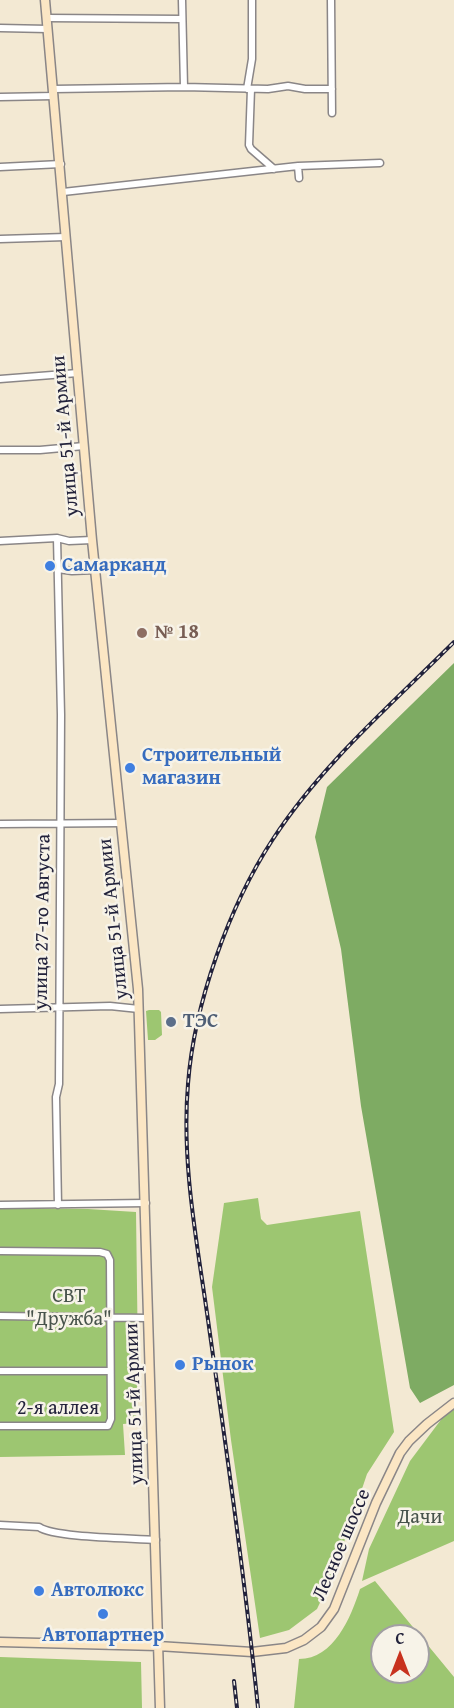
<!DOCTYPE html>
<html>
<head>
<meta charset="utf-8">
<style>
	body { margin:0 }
	#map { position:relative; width:454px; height:1708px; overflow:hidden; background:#f3e9d3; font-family:"Gentium Book Plus",serif }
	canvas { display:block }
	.north { position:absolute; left:370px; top:1624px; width:60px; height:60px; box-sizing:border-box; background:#f7f3e8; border:2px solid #a29fa3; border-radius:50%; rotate:0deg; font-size:16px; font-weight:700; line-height:24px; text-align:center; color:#22223b }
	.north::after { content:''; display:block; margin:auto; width:21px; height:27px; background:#c8321e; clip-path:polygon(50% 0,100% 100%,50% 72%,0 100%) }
</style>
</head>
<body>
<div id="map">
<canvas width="454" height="1708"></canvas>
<div class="north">С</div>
</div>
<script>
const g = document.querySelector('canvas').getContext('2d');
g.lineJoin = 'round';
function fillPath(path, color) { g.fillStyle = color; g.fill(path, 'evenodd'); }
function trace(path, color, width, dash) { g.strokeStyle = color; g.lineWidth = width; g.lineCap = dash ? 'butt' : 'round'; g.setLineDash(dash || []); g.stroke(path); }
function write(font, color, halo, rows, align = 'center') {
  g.font = font + ' "Gentium Book Plus",serif'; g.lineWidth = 5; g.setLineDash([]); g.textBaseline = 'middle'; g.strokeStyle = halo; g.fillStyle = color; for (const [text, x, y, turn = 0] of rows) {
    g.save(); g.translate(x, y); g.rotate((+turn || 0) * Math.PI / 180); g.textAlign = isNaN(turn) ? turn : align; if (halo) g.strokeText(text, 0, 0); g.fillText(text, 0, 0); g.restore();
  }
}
const green = new Path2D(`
	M149,1010H159L161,1012L162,1035L155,1040H148L146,1011Z
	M258,1198L261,1219L267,1225L360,1211L394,1432L367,1474L333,1575L317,1609L289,1630L260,1638L231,1440L212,1287L224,1203Z
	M0,1208L88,1209L136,1212L138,1362L136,1423L123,1424L125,1455L0,1457Z
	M454,1409V1541L362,1581L369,1549L410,1461L443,1417Z
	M375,1581L454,1677V1708H294L299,1659C334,1659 351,1617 360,1589ZM382,1636H418V1672H382Z
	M0,1657L141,1662L142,1708H0Z`);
const forest = new Path2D(`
	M454,663V1385L420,1403L410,1388L361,1106L341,949L315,837L327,787Z`);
const minor = new Path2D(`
	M182,0L184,87
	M331,0L332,113
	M47,18L182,19
	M0,28L48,29
	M54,89L184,87L268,89L288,86L305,89H332
	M247,89L252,59V0
	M251,89L249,145L251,149L274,169
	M0,97L54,96
	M298,166L380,163
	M0,167L61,164
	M63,192L298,166L299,178
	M0,239L66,237
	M0,379L78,373
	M0,450H40L84,446
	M57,538L61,715L59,1084L56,1097L58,1205
	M0,541L57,538L69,541L92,540
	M58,569L72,571L95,570
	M0,824L121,823
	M0,1009L110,1006L139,1009
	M0,1205L146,1203
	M0,1251L100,1252L107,1254L110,1260L111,1419L108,1426H0
	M0,1316L148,1318
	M0,1371H109
	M0,1525L39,1527C54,1538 133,1538 156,1540`);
const secondary = new Path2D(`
	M45,0L92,540L138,989L160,1708
	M0,1642L158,1646L252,1652L286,1648L304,1640L321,1627L334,1609L376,1503L400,1453L409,1441L427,1424L454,1403`);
const rail = new Path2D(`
	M234,1681L237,1708
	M258,1708C245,1580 227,1454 209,1327C198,1247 181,1165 188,1084C194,1004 229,906 273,839C322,764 391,705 454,642`);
const markers = [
	[50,566,6,"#3f7fe0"],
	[142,633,6,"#8d6e63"],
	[130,768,6,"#3f7fe0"],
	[171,1022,6,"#5c6f8a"],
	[180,1365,6,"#3f7fe0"],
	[39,1591,6,"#3f7fe0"],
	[103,1614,6,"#3f7fe0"]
];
const streetNames = [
	["улица 51-й Армии",66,436,-95],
	["улица 51-й Армии",114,919,-96],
	["улица 27-го Августа",43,922,-89],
	["улица 51-й Армии",135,1404,-92],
	["2-я аллея",58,1409],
	["Лесное шоссе",342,1545,-67]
];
const shopNames = [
	["Самарканд",62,566],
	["Строительный",142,756],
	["магазин",142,779],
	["Рынок",192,1365],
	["Автолюкс",51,1591],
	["Автопартнер",103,1636,"center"]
];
const educationNames = [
	["№ 18",154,633]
];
const serviceNames = [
	["ТЭС",183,1022]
];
const parkNames = [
	["СВТ",69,1297],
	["\"Дружба\"",69,1320],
	["Дачи",420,1518]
];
fillPath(green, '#9dc671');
fillPath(forest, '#7eab63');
trace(minor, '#8a8687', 9);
trace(secondary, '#8a8687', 11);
trace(minor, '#fff', 6);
trace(secondary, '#fbe6c4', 8);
trace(rail, '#22223b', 4);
trace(rail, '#f7f3e8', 1.5, [4.5]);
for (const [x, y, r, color] of markers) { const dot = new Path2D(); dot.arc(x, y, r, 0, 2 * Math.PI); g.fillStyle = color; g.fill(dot); trace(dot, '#f7f3e8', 2); }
write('20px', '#22223b', '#f7f3e8', streetNames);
write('bold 20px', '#366cbe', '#f7f3e8', shopNames, 'left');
write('bold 20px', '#785e54', '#f7f3e8', educationNames, 'left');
write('bold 20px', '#4e5e75', '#f7f3e8', serviceNames, 'left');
write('20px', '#47534b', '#f7f3e8', parkNames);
</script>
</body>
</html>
